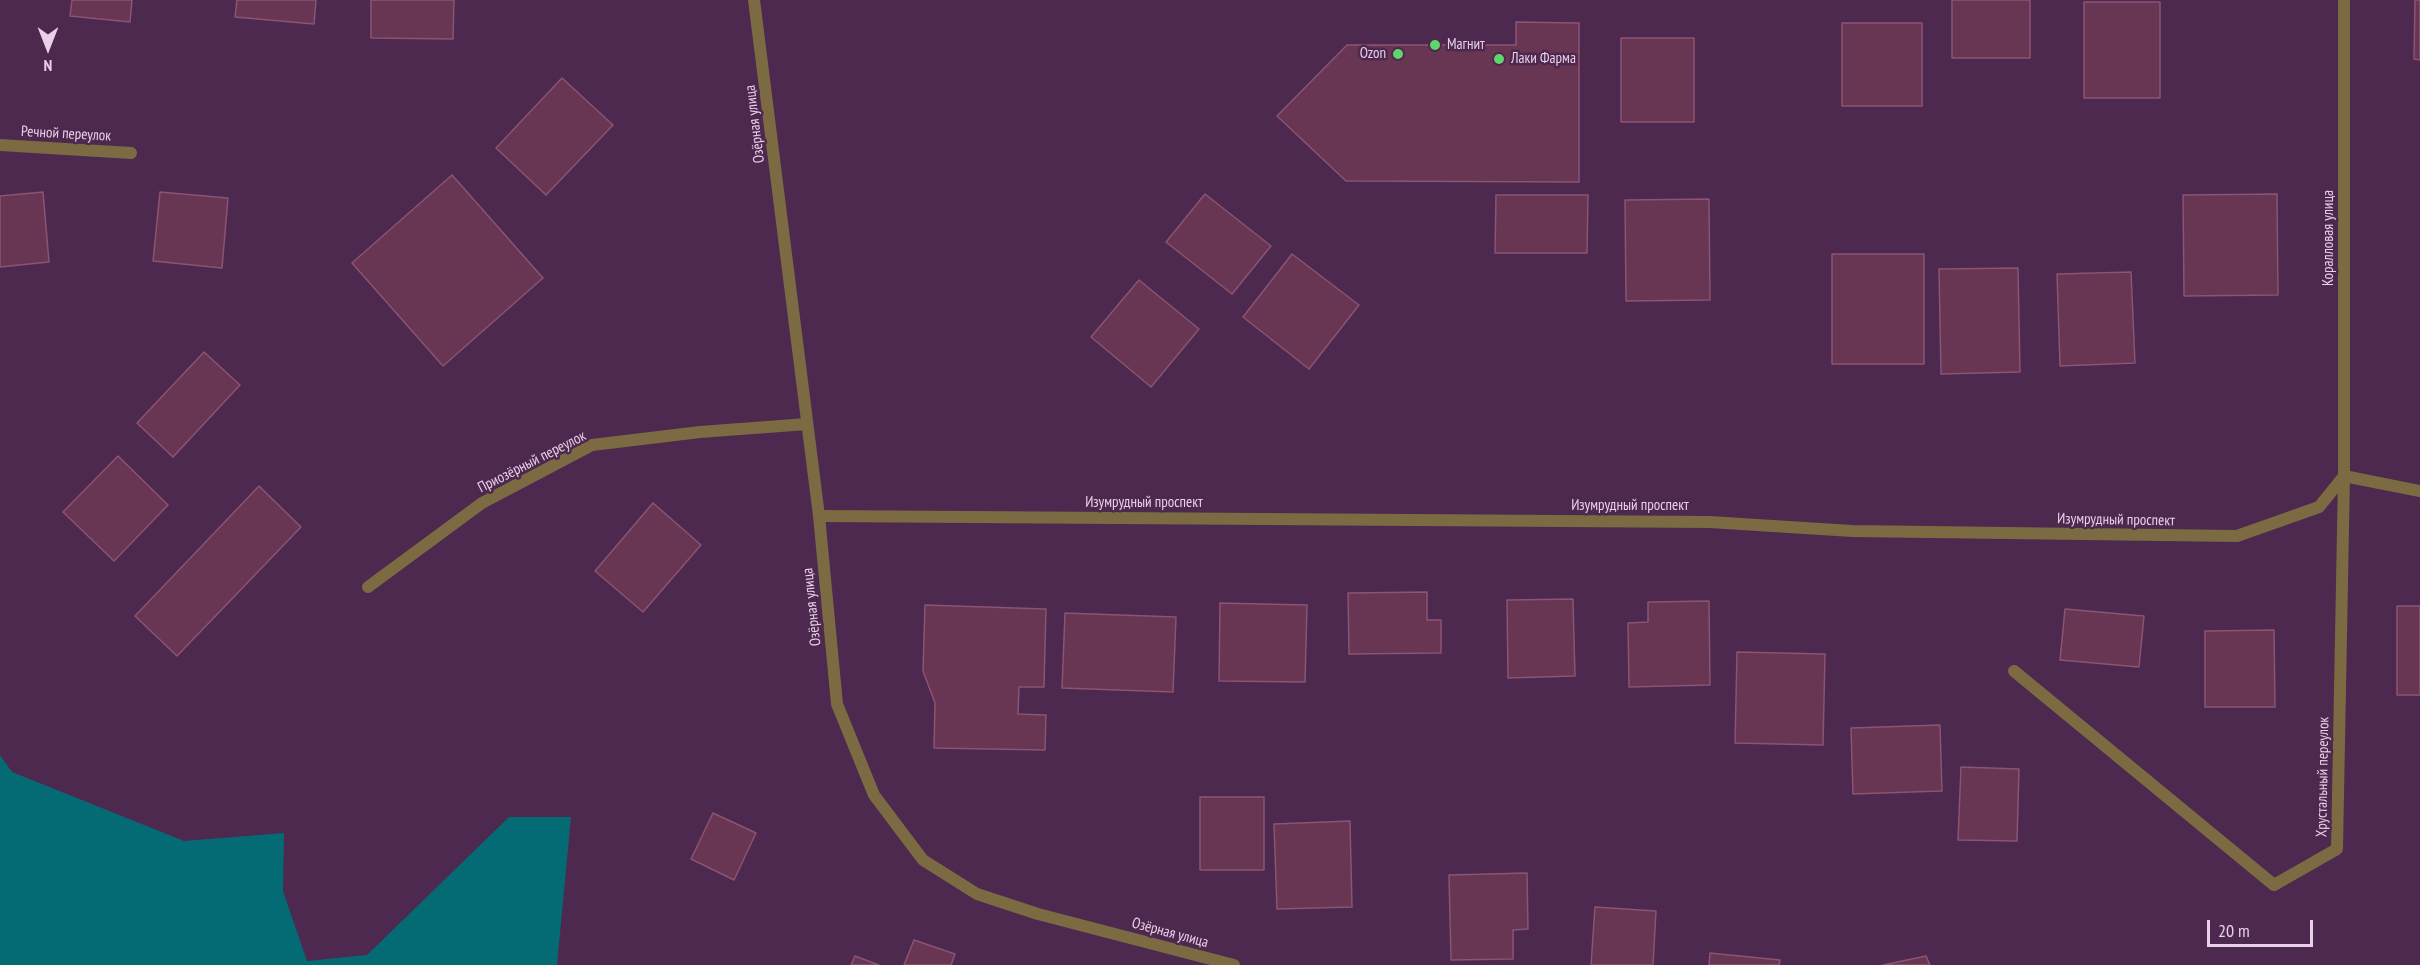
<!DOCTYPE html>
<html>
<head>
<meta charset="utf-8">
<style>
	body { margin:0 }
	#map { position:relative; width:2420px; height:965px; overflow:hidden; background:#4d284f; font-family:"PT Sans Narrow",sans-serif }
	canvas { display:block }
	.north { position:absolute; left:18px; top:18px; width:60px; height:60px; -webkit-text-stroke:4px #4d284f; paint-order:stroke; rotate:180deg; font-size:16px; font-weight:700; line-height:24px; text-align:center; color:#e8d0e8 }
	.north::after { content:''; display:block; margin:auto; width:21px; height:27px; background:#e8d0e8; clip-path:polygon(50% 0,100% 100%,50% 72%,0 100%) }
	.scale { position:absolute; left:2207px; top:920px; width:106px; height:27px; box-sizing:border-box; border:3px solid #e8d0e8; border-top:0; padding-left:8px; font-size:18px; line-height:21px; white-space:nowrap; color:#e8d0e8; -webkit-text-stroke:4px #4d284f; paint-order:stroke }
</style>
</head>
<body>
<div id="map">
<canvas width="2420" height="965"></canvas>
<div class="north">N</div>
<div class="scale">20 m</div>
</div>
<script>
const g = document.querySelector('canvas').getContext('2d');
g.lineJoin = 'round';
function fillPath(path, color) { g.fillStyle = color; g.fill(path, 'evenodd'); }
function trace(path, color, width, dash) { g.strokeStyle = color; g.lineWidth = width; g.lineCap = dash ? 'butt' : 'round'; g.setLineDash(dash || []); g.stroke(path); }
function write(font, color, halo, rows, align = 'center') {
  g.font = font + ' "PT Sans Narrow",sans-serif'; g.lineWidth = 5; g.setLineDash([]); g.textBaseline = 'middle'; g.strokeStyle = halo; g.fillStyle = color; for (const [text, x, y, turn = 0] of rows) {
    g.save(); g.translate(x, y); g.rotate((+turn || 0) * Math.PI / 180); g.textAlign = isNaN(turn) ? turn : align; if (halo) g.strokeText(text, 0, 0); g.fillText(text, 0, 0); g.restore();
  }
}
const water = new Path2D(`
	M0,755L12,772L184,841L284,833L283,891L307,961L367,955L509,817H571L557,965H0Z`);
const building = new Path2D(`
	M72,0H132L130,22L70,16Z
	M237,0H316L314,24L235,17Z
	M371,0H454L453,39L371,38Z
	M1952,0H2030V58H1952Z
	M2415,0H2420V60L2414,59Z
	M2084,2H2160V98H2084Z
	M1516,22L1579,23V182L1346,181L1277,116L1347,45H1516Z
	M1842,23H1922V106H1842Z
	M1621,38H1694V122H1621Z
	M562,78L613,125L546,195L496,148Z
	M452,175L543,278L443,366L352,263Z
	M43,192L49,262L0,267V196Z
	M160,192L228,198L222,268L153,261Z
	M1205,194L1271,246L1232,294L1166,242Z
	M2277,194L2278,295L2184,296L2183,195Z
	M1496,195H1588L1587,253H1495Z
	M1709,199L1710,300L1626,301L1625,200Z
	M1292,254L1359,305L1309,369L1243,317Z
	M1832,254H1924V364H1832Z
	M2018,268L2020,372L1941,374L1939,269Z
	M2131,272L2135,363L2060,366L2057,274Z
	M1139,280L1199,329L1151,387L1091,337Z
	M204,352L240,385L173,457L137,423Z
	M118,456L168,505L114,561L63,512Z
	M259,486L301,527L177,656L135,616Z
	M653,503L701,545L643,612L595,571Z
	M1427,592V620H1441V653L1349,654L1348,593Z
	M1573,599L1575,676L1508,678L1507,600Z
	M1709,601L1710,685L1629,687L1628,623L1648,622V602Z
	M1220,603L1307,605L1305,682L1219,681Z
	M925,605L1046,609L1044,687H1019L1018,714L1046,715L1045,750L934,748L935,703L923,671Z
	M2397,606H2420V695H2397Z
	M2065,609L2144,616L2139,667L2060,660Z
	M1065,613L1176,617L1173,692L1062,688Z
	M2274,630L2275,707H2205V631Z
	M1737,652L1825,654L1823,745L1735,743Z
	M1940,725L1942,791L1853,794L1851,728Z
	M1961,767L2019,769L2017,841L1958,840Z
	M1200,797H1264V870H1200Z
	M713,813L756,833L734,880L691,859Z
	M1350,821L1352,907L1277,909L1274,824Z
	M1527,873L1528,929L1513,930V959L1451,960L1449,875Z
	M1595,907L1656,911L1653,965H1591Z
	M914,940L955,954L951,965H904Z
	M1710,953L1780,960L1779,965H1709Z
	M855,956L879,965H851Z
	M1926,956L1930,965H1883Z`);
const minor = new Path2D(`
	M0,145L131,153
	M2344,476L2420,491
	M819,516L1710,522L1852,531L2237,536L2319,507L2344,476
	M368,587L482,503L592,445L700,432L807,424
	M2014,671L2274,885L2337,849L2344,476V0`);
const tertiary = new Path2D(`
	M754,0L819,516L837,704L874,795L923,860L977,894L1038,914L1234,965`);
const markers = [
	[1435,45,6,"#5fd56b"],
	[1398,54,6,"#5fd56b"],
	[1499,59,6,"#5fd56b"]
];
const poiNames = [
	["Магнит",1447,45],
	["Ozon",1386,54,"right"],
	["Лаки Фарма",1511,59]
];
const streetNames = [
	["Озёрная улица",755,124,-97],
	["Речной переулок",66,134,3],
	["Коралловая улица",2329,238,-90],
	["Приозёрный переулок",532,462,-27],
	["Изумрудный проспект",1144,503],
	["Изумрудный проспект",1630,506],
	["Изумрудный проспект",2116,520,1],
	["Озёрная улица",812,607,-96],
	["Хрустальный переулок",2323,777,-89],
	["Озёрная улица",1170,933,15]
];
fillPath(water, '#046b75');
fillPath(building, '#683653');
trace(building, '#8a5473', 1.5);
trace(minor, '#7c6a42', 12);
trace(tertiary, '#7c6a42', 12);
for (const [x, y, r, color] of markers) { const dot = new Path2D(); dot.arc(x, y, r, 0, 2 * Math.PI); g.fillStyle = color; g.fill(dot); trace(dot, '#4d284f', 2); }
write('15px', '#e8d0e8', '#4d284f', poiNames, 'left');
write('15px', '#e8d0e8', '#4d284f', streetNames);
</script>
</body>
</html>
